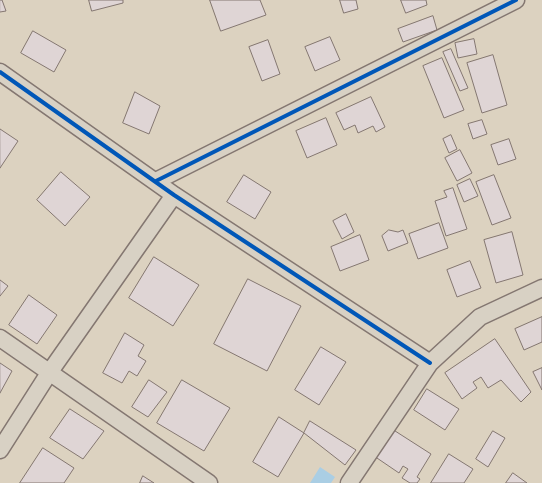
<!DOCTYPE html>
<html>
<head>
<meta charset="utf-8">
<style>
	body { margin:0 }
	canvas { display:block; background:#dcd2c0 }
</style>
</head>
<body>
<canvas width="542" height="483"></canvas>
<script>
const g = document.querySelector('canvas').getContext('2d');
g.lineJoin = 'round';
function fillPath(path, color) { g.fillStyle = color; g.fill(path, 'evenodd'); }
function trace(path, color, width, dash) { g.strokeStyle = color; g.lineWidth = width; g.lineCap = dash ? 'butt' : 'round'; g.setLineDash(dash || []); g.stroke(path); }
const water = new Path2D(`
	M320,467L335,477L331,483H310Z`);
const building = new Path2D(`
	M0,0H2L6,11L0,12Z
	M89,0H123V3L92,11Z
	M210,0H260L266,15L221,31Z
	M340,0H356L358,9L344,13Z
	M401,0H426L427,5L406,13Z
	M433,16L437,30L403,42L398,29Z
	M33,31L66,50L54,72L21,53Z
	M330,37L340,60L315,71L305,47Z
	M474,39L477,54L458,58L455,43Z
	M268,40L280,74L262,81L249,47Z
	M451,49L468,88L460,91L443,52Z
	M493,55L507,105L482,113L467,63Z
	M442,58L464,110L444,118L423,66Z
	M135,92L160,106L149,134L123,123Z
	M371,97L385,127L376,132L373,126L358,133L355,125L344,130L336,113Z
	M326,118L337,145L307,158L296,131Z
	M482,120L487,134L473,139L468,124Z
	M0,129L18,141L0,168Z
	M451,135L457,149L449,153L443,139Z
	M509,139L516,159L498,165L491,145Z
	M460,150L472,173L457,181L445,158Z
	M61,172L90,197L65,226L37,200Z
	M244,175L271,192L255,219L227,202Z
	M494,175L511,218L492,225L476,182Z
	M470,179L478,196L464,202L457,185Z
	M453,188L467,229L446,236L435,201L447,197L444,191Z
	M346,214L354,232L342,239L333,221Z
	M439,223L448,248L418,259L409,234Z
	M389,230L398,232L403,230L408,243L388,251L382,236Z
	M512,232L523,275L496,283L484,240Z
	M360,235L369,260L340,271L331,247Z
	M154,257L199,285L173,326L129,298Z
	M470,261L481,288L457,297L447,270Z
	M248,279L301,306L267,371L214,344Z
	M0,280L8,286L0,296Z
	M29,295L57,315L37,344L9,325Z
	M542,317V342L524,350L515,329Z
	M125,333L144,345L138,356L146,361L137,376L129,371L122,383L103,373Z
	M495,339L531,392L521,402L501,380L488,388L481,377L473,382L477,388L462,399L445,373Z
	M321,347L346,362L319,405L295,390Z
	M0,363L12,371L0,393Z
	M542,368V390L533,372Z
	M149,380L167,392L148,417L132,407Z
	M182,380L230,408L204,451L157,423Z
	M427,389L459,409L445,430L414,410Z
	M70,409L104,431L83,459L50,438Z
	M279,417L304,433L278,477L253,462Z
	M310,421L356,450L345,465L304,433Z
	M392,429L431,454L417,477L420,479L417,483H410L402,478L408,469L403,466L399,473L374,456Z
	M493,431L505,438L488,467L476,459Z
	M43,448L74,468L64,483H20Z
	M449,454L473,469L464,483H431Z
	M513,473L527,483H506Z
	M143,476L154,483H140Z`);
const minor = new Path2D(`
	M0,72L174,195L430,363
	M156,181L516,0
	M0,338L209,483
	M0,450L49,373L174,195
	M349,483L430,363L480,317L542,288`);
const cycleway = new Path2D(`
	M0,72L174,195L430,363
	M156,181L516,0`);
fillPath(water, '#aacee4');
fillPath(building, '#dfd5d5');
trace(building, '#847771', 1);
trace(minor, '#847771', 19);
trace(minor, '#d8d1c4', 16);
trace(cycleway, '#0057b8', 4);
</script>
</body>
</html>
